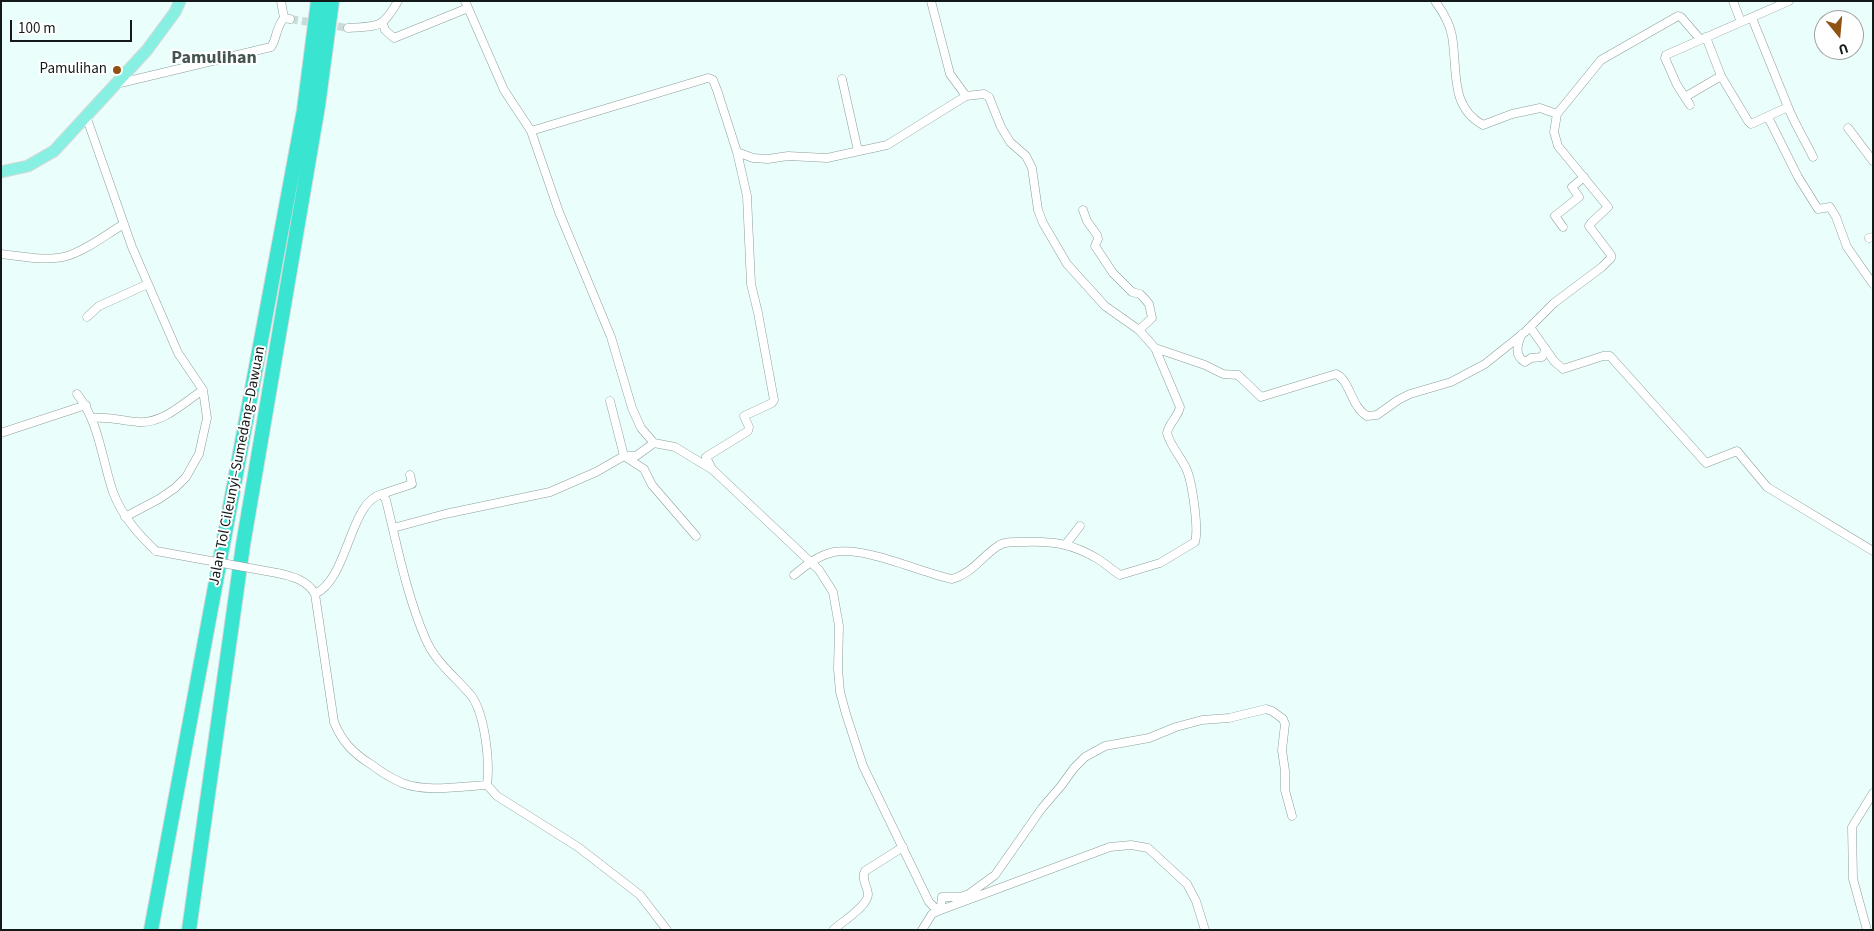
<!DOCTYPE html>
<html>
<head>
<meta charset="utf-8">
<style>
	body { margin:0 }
	#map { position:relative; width:1874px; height:931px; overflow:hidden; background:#eafefb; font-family:"Source Sans 3",sans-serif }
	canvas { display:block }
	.frame { position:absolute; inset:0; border:2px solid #121918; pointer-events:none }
	.north { position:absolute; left:1814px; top:10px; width:50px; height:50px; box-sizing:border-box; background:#fff; border:1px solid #a0a3a3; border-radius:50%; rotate:163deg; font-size:14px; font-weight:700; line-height:20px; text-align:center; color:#121918 }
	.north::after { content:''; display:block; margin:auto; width:18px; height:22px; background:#905314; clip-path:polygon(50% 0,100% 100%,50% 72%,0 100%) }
	.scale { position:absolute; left:10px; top:20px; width:122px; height:22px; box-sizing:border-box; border:2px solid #121918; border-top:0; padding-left:6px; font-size:15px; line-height:18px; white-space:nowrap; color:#121918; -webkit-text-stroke:4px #fff; paint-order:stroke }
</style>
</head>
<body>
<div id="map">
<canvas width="1874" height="931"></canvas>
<div class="frame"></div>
<div class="north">U</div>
<div class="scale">100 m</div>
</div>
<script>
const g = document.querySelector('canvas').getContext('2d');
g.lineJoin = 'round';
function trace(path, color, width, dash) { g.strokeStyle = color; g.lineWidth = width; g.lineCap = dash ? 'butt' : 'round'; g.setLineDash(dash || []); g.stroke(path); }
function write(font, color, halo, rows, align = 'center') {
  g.font = font + ' "Source Sans 3",sans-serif'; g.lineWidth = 4; g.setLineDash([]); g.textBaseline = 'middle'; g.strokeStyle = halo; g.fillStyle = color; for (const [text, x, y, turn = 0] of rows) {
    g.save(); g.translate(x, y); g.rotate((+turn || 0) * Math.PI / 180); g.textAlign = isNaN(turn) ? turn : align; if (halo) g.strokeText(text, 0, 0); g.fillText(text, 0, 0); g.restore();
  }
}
const streetTunnel = new Path2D(`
	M290,19L348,28`);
const street = new Path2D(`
	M281,1L284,18
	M465,1L504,90L531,131L559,212L611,337L632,408L641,428L654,443L675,447L713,470L819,570L833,592L839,626L838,669L840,692L846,714L863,766L929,902L938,911L1110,847L1131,845L1148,848L1187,884L1196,901L1205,930
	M1435,1C1443,12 1450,24 1452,36C1458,70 1449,106 1483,125L1512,114L1540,108L1557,114L1601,60L1678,16L1681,17L1700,39
	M1733,1L1741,22
	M1752,18L1788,107
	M383,24L385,30L394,38L468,8
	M348,28C379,26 382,29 398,1
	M1706,37L1721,76L1748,121L1751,124L1788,107C1795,125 1805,140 1813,157
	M842,79L858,151
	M116,84L271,47C277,39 275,29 284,18L290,19
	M1685,97L1721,76
	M1690,105L1677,85L1665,58L1666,55L1789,1
	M86,116L132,247L178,353L203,390L207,418L199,454L186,477L175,488L159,499L125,517
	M1768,117L1798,177L1818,209L1830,207L1836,217L1847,247L1873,284
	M1848,128L1873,161
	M531,131L708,78L713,80L717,90L737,152L753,158L768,159L788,156L827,158L887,145L966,96L950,74L931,1
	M1083,210L1087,221L1097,235L1098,239L1095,246L1113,273L1132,292L1140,294L1144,298L1149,304L1152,318L1139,330
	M1563,227L1555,216L1579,197L1572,187L1584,177
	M1869,238L1873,237
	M1,254C21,256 47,262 67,256C87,250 105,235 124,224
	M87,317L99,306L148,284
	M1530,327L1554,361L1563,369L1603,356H1610L1706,463L1737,451L1767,487L1873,551
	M1522,334C1517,344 1514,356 1525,362L1531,358L1542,357L1546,349
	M1155,348L1205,365L1223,374L1238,375L1261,397L1336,374C1350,380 1351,407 1367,416L1377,415L1398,400L1410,394L1451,382L1485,364L1525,332L1554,303L1602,267L1611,258V255L1589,226L1591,223L1608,207L1558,146L1554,132L1557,114
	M77,394C99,421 102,460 113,492C122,516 138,534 156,551
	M610,401L624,456L644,469L652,485L696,536
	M92,418C111,416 120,421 138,422C163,424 183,403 203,390
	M1,433L86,405
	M712,469L706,457L748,431L749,427L744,416L772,403L774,400L758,313L751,284L747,196L737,152
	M382,494L412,484L410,475
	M393,528L445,514L550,492L596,472L624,456H636L654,443
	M1066,544L1080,526
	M277,573C292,576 307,580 315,594L334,722C342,742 354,754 372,765C381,772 391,778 402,783C428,793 461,786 487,785L497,796L578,847L640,895L667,930
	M794,575C806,565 819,555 834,552C865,546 919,572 952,579C973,573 981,557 998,546C1005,541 1016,542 1025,542C1054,541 1073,544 1098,559C1106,564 1112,570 1120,575L1160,563L1195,542C1199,528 1192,481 1186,468C1180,456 1170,445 1167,433C1169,423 1178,417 1180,407L1155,348L1139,330L1105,306L1067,264L1043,223L1038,210L1032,168L1026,156L1010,142L1001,127L989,97L984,94L966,96
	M315,594C349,578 349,502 382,494L386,500C397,545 407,597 426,640C435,661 454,676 469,693C485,710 490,762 487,785
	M833,930C842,922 869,905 868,894C867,885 861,879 865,871L903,847
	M922,930L932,914L938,911L941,906L942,897H960L969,894L995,875L1042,808L1061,786L1074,768L1085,757L1105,746L1149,738L1176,727L1202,720L1229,718L1266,709L1272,711L1283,719L1285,724L1282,750L1285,771V790L1292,816
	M1867,930L1853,879L1852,827L1873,793`);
const primary = new Path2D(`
	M1,172L28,166L54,151L147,50L175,12L180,1`);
const highway = new Path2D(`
	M151,930L304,110L318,1
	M189,930L243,545L318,106L332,1`);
const streetBridge = new Path2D(`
	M156,551L277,573`);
const markers = [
	[117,70,5,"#905314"]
];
const poiNames = [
	["Pamulihan",107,70]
];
const streetNames = [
	["Jalan Tol Cileunyi–Sumedang–Dawuan",238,466,-79]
];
const quarterNames = [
	["Pamulihan",214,59]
];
trace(streetTunnel, '#cadcd9', 8, [8, 4]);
trace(street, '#8c9e9b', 9);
trace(primary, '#d9dada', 13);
trace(highway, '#d9dada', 16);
trace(street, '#fff', 8);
trace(primary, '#88efe3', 11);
trace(highway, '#39e4d1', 14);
trace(streetBridge, '#8c9e9b', 9, []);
trace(streetBridge, '#fff', 8);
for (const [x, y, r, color] of markers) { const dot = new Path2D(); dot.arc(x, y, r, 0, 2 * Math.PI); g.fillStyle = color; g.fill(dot); trace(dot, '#fff', 2); }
write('15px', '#121918', '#fff', poiNames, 'right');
write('15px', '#121918', '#fff', streetNames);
write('bold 18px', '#445552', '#fff', quarterNames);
</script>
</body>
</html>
